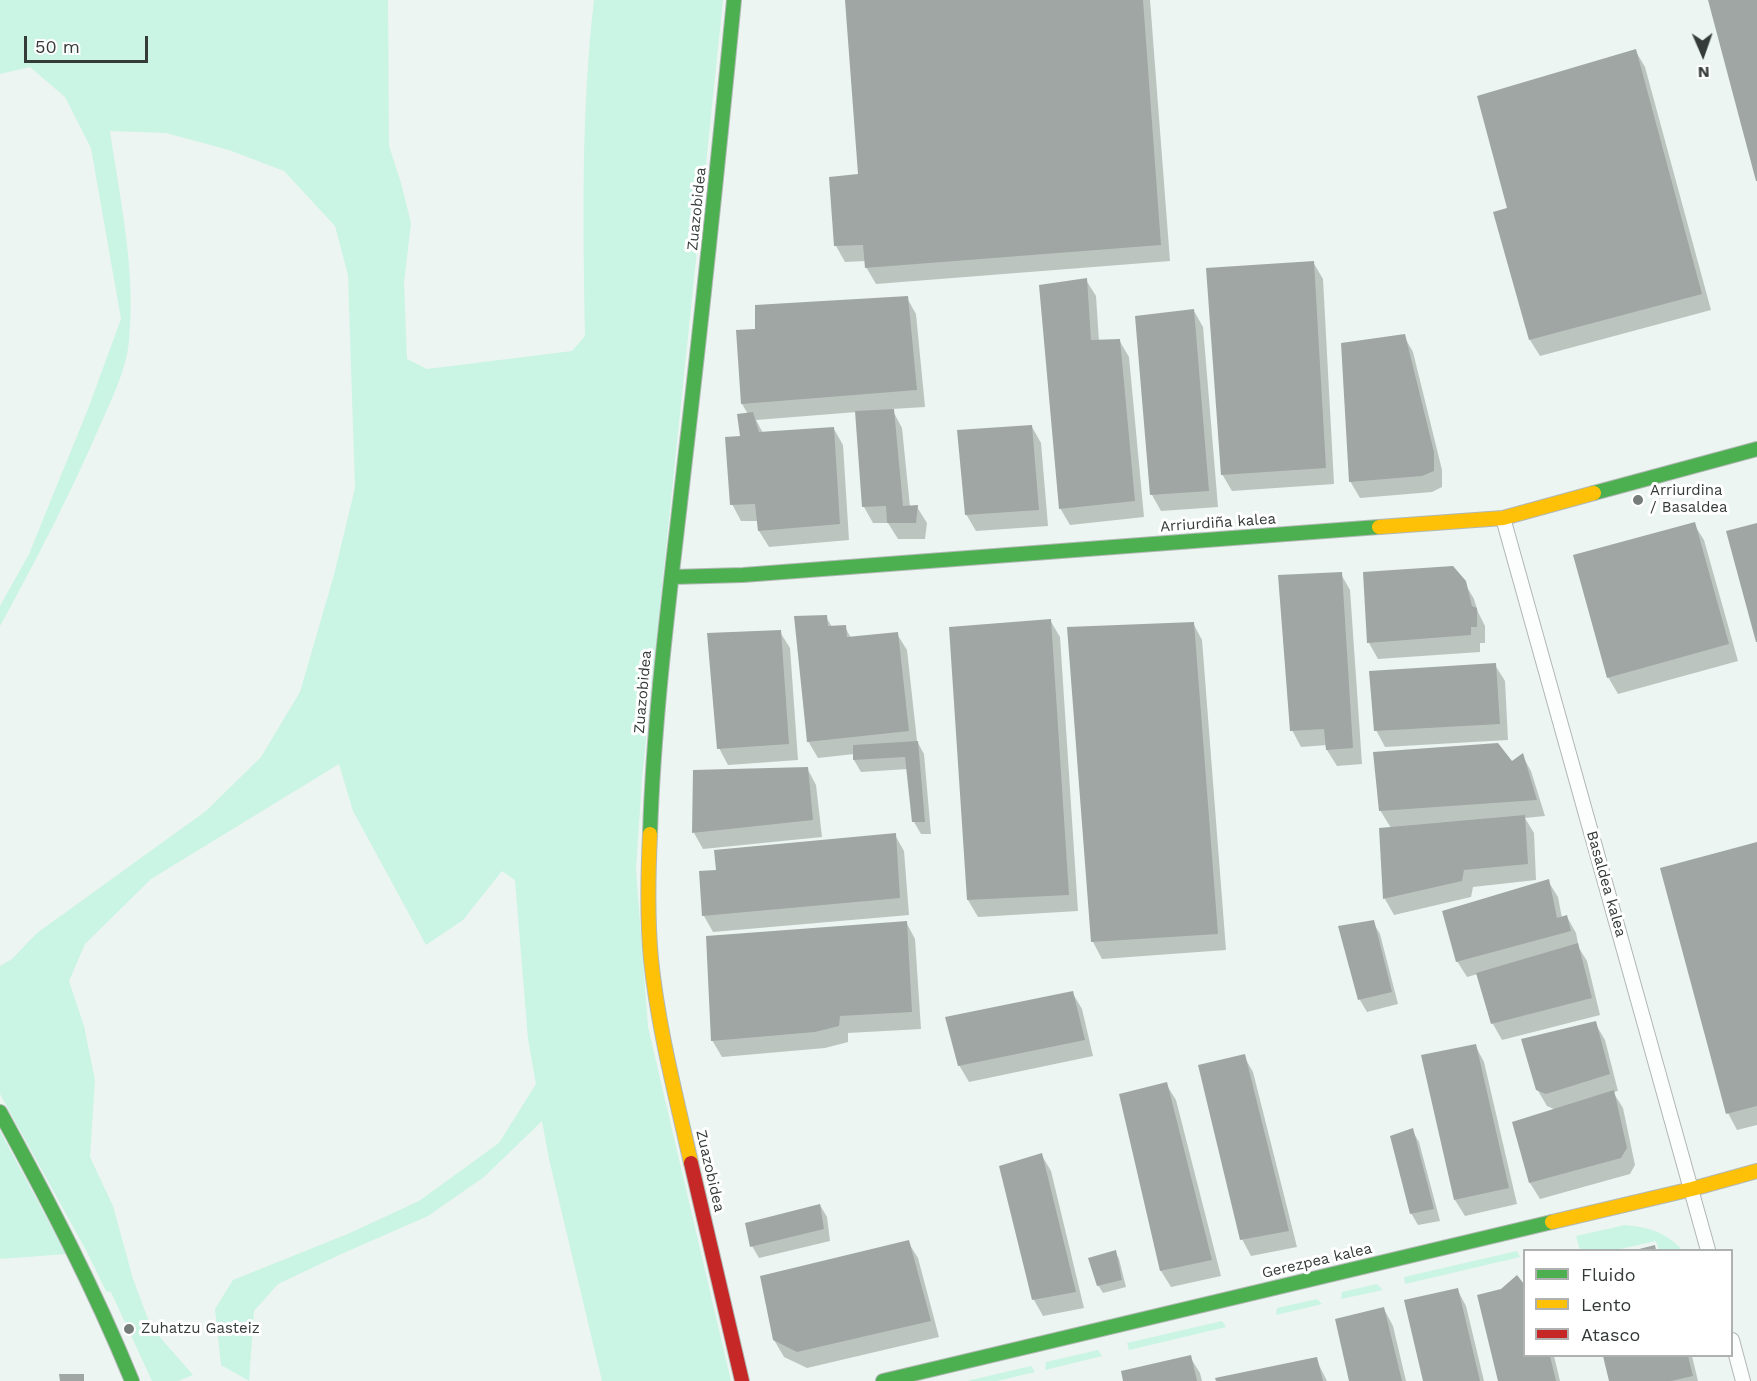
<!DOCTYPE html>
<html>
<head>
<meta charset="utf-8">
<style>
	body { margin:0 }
	#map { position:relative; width:1757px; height:1381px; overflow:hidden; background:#ecf5f1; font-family:"Work Sans",sans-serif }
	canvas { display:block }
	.legend { position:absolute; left:1523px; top:1249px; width:210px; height:108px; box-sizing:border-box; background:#fff; border:2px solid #aeb1b0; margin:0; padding:8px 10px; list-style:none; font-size:18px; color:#353b39 }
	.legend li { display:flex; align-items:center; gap:12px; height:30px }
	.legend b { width:30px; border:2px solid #aeb1b0 }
	.north { position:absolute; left:1673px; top:24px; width:60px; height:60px; -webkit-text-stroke:4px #fff; paint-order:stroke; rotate:178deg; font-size:16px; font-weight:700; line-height:24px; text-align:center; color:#353b39 }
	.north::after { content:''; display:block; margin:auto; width:21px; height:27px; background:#353b39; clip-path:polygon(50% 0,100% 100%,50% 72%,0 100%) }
	.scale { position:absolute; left:24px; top:36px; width:124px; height:27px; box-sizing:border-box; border:3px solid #353b39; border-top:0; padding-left:8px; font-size:18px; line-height:21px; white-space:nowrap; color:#353b39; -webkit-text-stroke:4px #fff; paint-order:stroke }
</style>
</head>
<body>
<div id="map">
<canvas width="1757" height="1381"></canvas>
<ul class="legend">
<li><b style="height:8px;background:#4caf50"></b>Fluido</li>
<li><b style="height:8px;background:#ffc107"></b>Lento</li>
<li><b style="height:8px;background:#c62828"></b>Atasco</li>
</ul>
<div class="north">N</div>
<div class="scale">50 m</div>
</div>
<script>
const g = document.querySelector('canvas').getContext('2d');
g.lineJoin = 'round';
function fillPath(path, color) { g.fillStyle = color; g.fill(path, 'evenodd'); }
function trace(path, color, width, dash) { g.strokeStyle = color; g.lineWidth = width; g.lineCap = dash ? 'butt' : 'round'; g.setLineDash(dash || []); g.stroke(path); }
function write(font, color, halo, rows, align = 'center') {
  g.font = font + ' "Work Sans",sans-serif'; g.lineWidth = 6; g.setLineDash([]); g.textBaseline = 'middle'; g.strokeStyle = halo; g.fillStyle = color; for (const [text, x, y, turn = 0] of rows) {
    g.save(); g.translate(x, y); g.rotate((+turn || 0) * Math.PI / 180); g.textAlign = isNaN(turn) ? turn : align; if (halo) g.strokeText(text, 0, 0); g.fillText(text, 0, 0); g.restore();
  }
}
const green = new Path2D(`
	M0,0H388L389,146L401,183L411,223L404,283L407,359L427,369L572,351L585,336C583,224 581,111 594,0H723L642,778L636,870L648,1027L731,1381H602L549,1159L542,1121L484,1177L428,1216L339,1255L278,1284L254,1311L249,1381L221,1365L215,1309L233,1280L350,1233L419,1201L499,1143L536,1084L528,1039L515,880L502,871L463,920L426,945L353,811L339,764L151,879L85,944L69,981L84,1026L95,1080L90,1157L113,1206L133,1279L151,1327L193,1375L178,1381H152L111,1292L106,1291L87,1252L0,1094V966L12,959L37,933L206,811L261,757L300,692L334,575L355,488L348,275L335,226L284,171L229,150L166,133L110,131C120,200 136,270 129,340C127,369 110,403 98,430C69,497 35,562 0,626V606L29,554L88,409L121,319L91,148L65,97L30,67L0,74Z
	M0,1131L66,1254L0,1259Z
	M1625,1225C1648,1227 1666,1232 1682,1250H1659L1656,1241L1616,1250H1580L1576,1236Z
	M1517,1251L1520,1257L1405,1284L1404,1277Z
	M1377,1284L1383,1290L1341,1299L1342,1292Z
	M1317,1299L1322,1304L1276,1315L1277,1308Z
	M1222,1321L1226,1327L1129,1350L1127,1343Z
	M1098,1350L1102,1356L1045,1370L1046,1362Z
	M1031,1366L1035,1372L997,1381H967Z`);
const shadow = new Path2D(`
	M847,0H1150L1170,261L876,284L866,267V261L845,262L836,246L859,176Z
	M1635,50L1645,67L1711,310L1540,356L1530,340L1495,213L1509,209Z
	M1313,262L1323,279L1334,484L1232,491L1222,474Z
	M1086,280L1096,296L1099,341L1119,340L1129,357L1144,517L1070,525L1060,508Z
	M907,298L916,314L925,407L892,409L902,428L910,507H917L927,523L925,539H898L888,523H873L864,507L857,412L756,420L763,433L834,429L843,445L849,540L769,547L759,531L758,521H741L732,504L742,437L748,414L742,404L757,331Z
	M1194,311L1203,327L1218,507L1161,511L1152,495Z
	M1404,336L1413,352L1442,470V487L1432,492L1360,498L1350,481Z
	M1032,427L1041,443L1048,526L976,531L966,514Z
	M1694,524L1704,540L1738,661L1618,694L1608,677Z
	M1341,574L1350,590L1362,764L1337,766L1327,750V745L1301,747L1292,730Z
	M1364,574L1464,582L1474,599L1478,612L1485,626V643H1480V652L1378,659L1369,643Z
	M826,617L832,627H845L851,638L897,634L907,650L917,741L924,754L931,834H921L914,822L908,769L861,772L854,760V754L818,758L808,741Z
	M1050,620L1060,637L1078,911L978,917L968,900L950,629Z
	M1193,623L1202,640L1226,950L1102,959L1093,942L1069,629Z
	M780,632L790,648L798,760L728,765L719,748Z
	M1495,665L1505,681L1508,740L1385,747L1376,730Z
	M1522,755L1531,771L1545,816L1525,818L1534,833L1536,880L1473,887L1471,897L1394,915L1385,899L1391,828L1380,810L1511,763Z
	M807,768L816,785L822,837L703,849L694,833Z
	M895,835L904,851L909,915L713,932L704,916L701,872H717Z
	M1757,843V1125L1737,1130L1728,1113Z
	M1548,881L1558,897L1562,918L1567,917L1576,933L1579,948L1587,961L1600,1015L1502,1040L1493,1024L1478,974L1467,977L1457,961Z
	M906,922L915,939L921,1029L848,1033V1042L825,1048L722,1057L712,1040Z
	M1373,922L1380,934L1398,1004L1367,1012L1360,1000L1340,927Z
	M1072,992L1082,1009L1093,1056L969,1082L959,1065Z
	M1595,1023L1605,1040L1618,1091L1613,1092L1623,1108L1635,1165L1630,1174L1540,1199L1530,1183L1514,1123L1556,1110L1547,1106L1537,1089Z
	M1475,1045L1484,1062L1517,1204L1465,1216L1455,1200L1423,1057Z
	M1244,1056L1253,1072L1297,1247L1251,1256L1242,1239Z
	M1166,1084L1176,1100L1221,1276L1171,1287L1161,1271L1121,1095Z
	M1412,1130L1419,1142L1440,1221L1418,1225L1411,1213Z
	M1041,1154L1051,1171L1084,1308L1043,1316L1034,1300Z
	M820,1205L827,1217L830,1241L759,1258L752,1246Z
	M908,1242L918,1258L939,1337L807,1368L784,1357L774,1340Z
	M1115,1251L1119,1259L1126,1287L1103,1293L1098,1285Z
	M1517,1277L1524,1286V1356H1554L1560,1381H1499L1501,1290Z
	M1457,1289L1466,1306L1484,1381H1425Z
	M1384,1309L1393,1326L1406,1381H1351Z
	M1605,1356H1692L1698,1381H1611Z
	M1190,1357L1200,1373L1202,1381H1124Z
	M1316,1359L1327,1381H1218Z`);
const building = new Path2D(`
	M845,0H1143L1161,245L865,268L863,245L834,246L829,177L858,174Z
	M1708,0H1757V181H1756Z
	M1636,49L1702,294L1529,340L1493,212L1507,208L1477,96Z
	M1314,261L1326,468L1221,475L1206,268Z
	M1087,278L1091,340L1120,339L1135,501L1059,509L1039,285Z
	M908,296L917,390L741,404L736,330L755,329V305Z
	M1194,309L1209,491L1150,495L1135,316Z
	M1405,334L1434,452V471L1422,476L1349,482L1341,343Z
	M894,409L903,506L918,505L916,523H887L886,506L862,507L855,411Z
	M753,412L759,432L834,427L840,524L758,531L755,504L730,505L725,437L740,436L737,414Z
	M1032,425L1039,510L965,515L957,430Z
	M1695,522L1729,644L1607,678L1573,555Z
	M1757,523V642H1756L1726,531Z
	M1453,566L1466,581L1472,606L1477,608V627H1471V635L1367,643L1363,572Z
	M1342,572L1353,748L1326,750L1324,729L1290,731L1278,575Z
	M827,615L828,626L846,625L847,637L898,632L909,731L807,742L794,616Z
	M1051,619L1069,895L967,900L949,627Z
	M1194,622L1218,934L1091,942L1067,627Z
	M781,630L789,744L717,749L707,633Z
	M1496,663L1500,724L1374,731L1369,671Z
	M918,741L925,822H912L905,757L853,760V745Z
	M1498,743L1512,761L1523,753L1537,800L1379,811L1373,752Z
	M808,767L813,820L692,833L693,770Z
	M1525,815L1528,864L1464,870L1462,881L1383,899L1379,828Z
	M896,833L900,898L702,916L699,871L716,870L714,850Z
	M1757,842V1106L1726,1114L1660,868Z
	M1549,879L1557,918L1567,915L1571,931L1456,962L1442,911Z
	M1374,920L1392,992L1358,1000L1338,926Z
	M907,921L912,1012L840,1016L839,1026L815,1032L711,1041L706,936Z
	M1578,943L1592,998L1491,1024L1476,973Z
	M1073,991L1085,1040L958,1066L945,1017Z
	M1596,1021L1610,1074L1546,1094L1536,1090L1521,1039Z
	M1476,1044L1509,1188L1454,1200L1421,1055Z
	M1245,1054L1289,1231L1240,1240L1198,1065Z
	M1167,1082L1212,1260L1160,1271L1119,1094Z
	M1614,1090L1627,1148L1621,1158L1529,1183L1512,1122Z
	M1413,1128L1434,1209L1410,1214L1390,1136Z
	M1042,1153L1076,1292L1032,1300L999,1166Z
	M820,1204L824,1229L750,1247L745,1223Z
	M909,1240L931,1321L797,1352L773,1340L760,1276Z
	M1655,1245L1656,1250H1635Z
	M1116,1250L1122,1280L1097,1286L1088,1258Z
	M1517,1275L1524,1284V1356H1550L1556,1381H1498L1477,1295L1501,1289Z
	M1458,1288L1480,1381H1423L1404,1300Z
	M1384,1307L1402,1381H1349L1335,1319Z
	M1191,1355L1197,1381H1123L1121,1371Z
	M1603,1356H1688L1693,1376L1671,1381H1609Z
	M1317,1357L1323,1381H1216L1215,1378Z
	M59,1374H84V1381H60Z`);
const street = new Path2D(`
	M1503,518L1708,1250
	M1732,1340L1743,1381`);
const fast = new Path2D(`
	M1594,493L1757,449
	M672,577L743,575L1379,527
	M650,834C654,709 671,584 685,460C703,307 719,153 734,0
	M0,1112C48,1200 94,1288 132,1381
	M883,1381L1552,1222`);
const slow = new Path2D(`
	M1379,527L1503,518L1594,493
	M650,834C648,876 647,918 651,959C658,1028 676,1096 691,1163
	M1552,1222L1692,1189L1757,1171`);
const jam = new Path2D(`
	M691,1163L742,1381`);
const markers = [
	[1638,500,6,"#757c79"],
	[129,1329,6,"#757c79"]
];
const streetNames = [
	["Zuazobidea",697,209,-84],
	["Arriurdiña kalea",1218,523,-4],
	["Zuazobidea",643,692,-85],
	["Basaldea kalea",1606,884,74],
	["Zuazobidea",710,1171,77],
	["Gerezpea kalea",1317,1261,-13]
];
const poiNames = [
	["Arriurdina",1650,491],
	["/ Basaldea",1650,508],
	["Zuhatzu Gasteiz",141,1329]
];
fillPath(green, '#caf4e4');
fillPath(shadow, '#0003');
fillPath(building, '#a0a6a3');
trace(street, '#b1b7b4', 16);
trace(fast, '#b1b7b4', 16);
trace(slow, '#b1b7b4', 16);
trace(jam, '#b1b7b4', 16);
trace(street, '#fcfefd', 14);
trace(fast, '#4caf50', 14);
trace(slow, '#ffc107', 14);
trace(jam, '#c62828', 14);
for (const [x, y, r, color] of markers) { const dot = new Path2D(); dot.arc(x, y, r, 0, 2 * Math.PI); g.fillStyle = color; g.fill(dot); trace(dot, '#fff', 2); }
write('15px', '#353b39', '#fff', streetNames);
write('15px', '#353b39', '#fff', poiNames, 'left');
</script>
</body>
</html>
